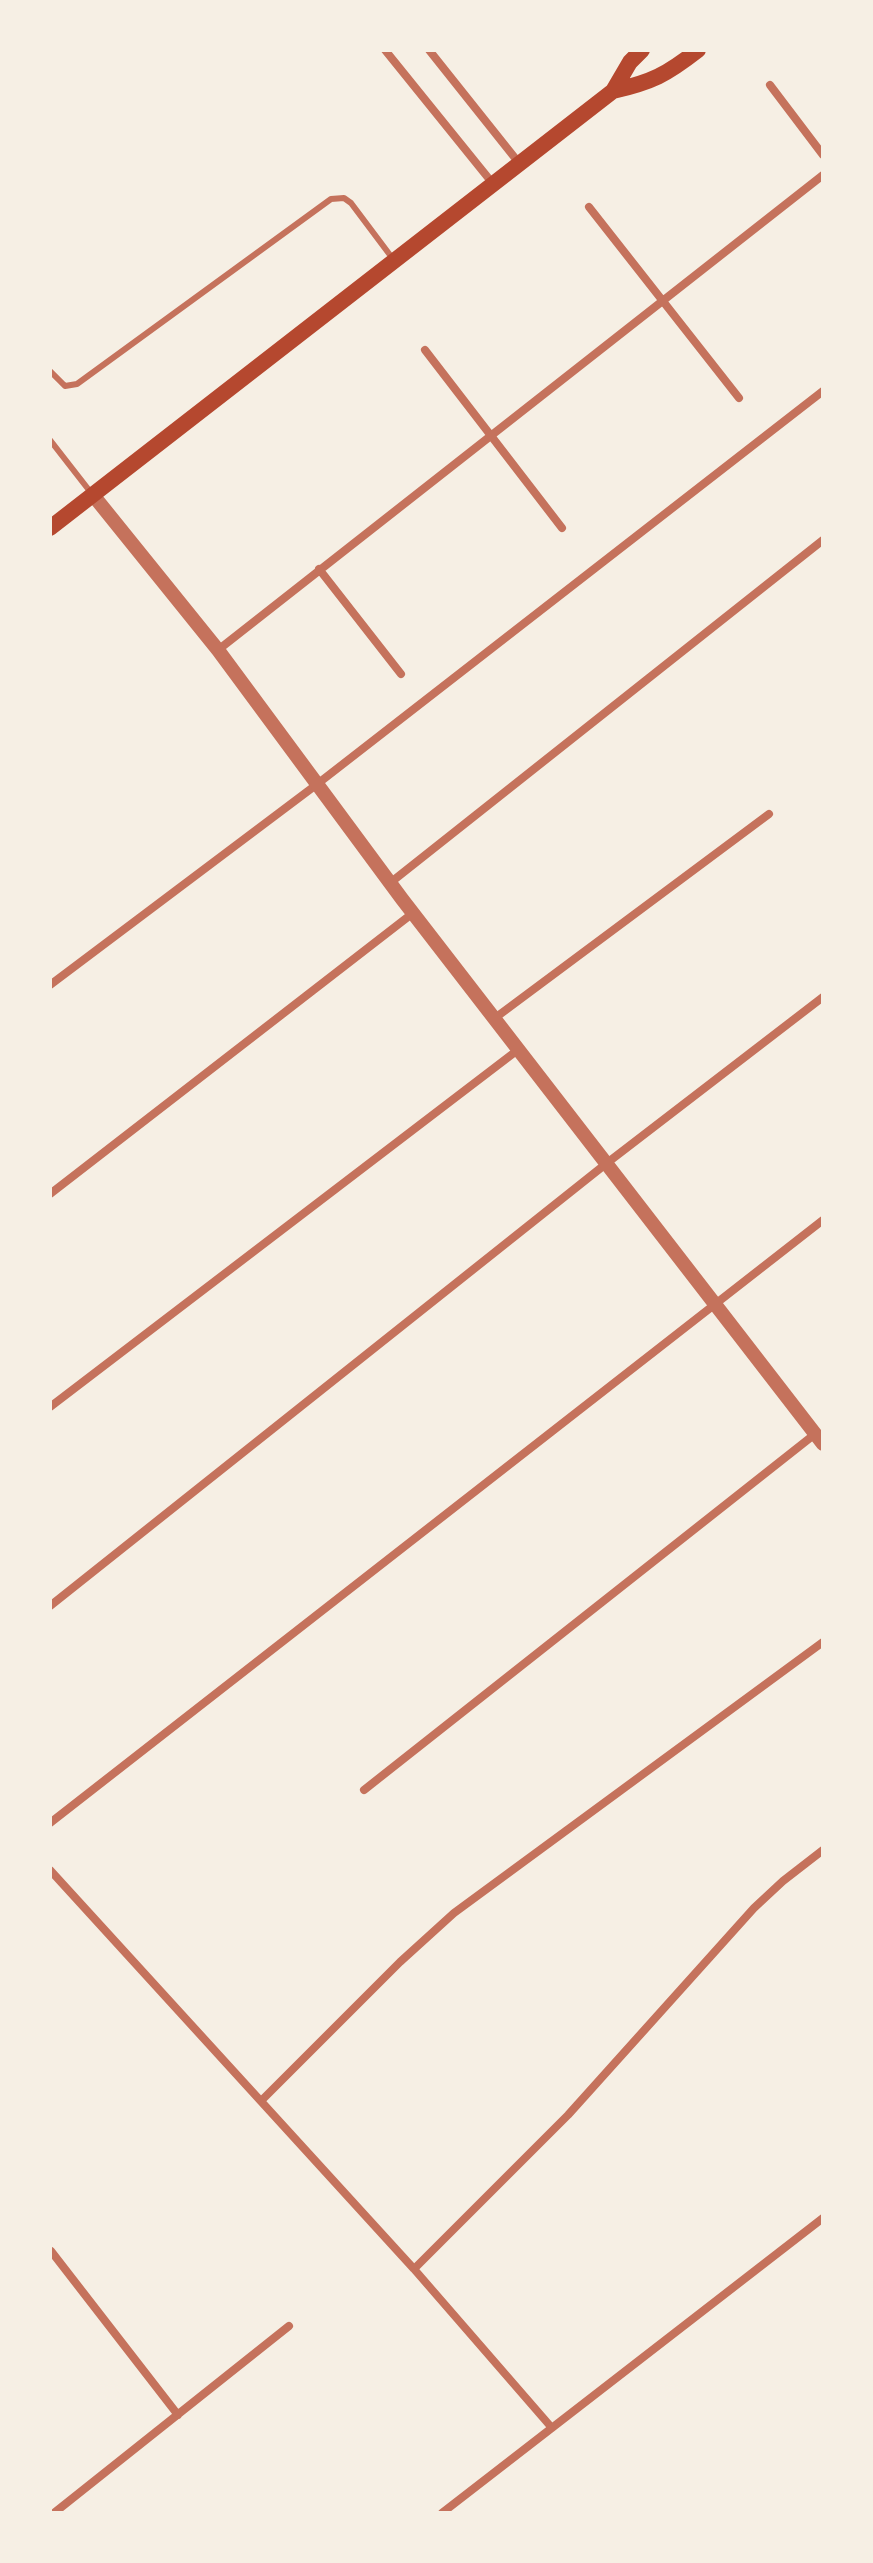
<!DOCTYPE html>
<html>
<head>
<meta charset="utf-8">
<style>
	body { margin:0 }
	#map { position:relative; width:873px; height:2563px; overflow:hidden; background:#f6efe4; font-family:Literata,serif }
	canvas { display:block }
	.frame { position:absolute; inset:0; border:52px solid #f6efe4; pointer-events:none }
</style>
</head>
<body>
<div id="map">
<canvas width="873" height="2563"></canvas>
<div class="frame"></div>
</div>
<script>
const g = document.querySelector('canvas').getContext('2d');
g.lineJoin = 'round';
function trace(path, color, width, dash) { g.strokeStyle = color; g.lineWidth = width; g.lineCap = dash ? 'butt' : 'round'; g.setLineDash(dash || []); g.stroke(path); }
const service = new Path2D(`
	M50,371L65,386L77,384L331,199L344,198L351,203L393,259
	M50,440L92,494`);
const minor = new Path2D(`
	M385,50L494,185
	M429,50L519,163
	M770,85L823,155
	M589,207L739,398
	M425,350L562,528
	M319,569L401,674
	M218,650L823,175
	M390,883L823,540
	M50,985L316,785L823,391
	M495,1018L769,814
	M50,1194L413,913
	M50,1407L519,1049
	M50,1606L607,1163L823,997
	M364,1790L815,1434
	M50,1823L823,1220
	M50,1870L414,2269L552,2428
	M261,2101L400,1962L454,1913L823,1642
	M51,2251L178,2415
	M414,2269L568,2115L754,1908L783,1881L823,1850
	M54,2513L289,2326
	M442,2513L823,2218`);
const tertiary = new Path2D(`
	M93,495L218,650L402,899L823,1444`);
const secondary = new Path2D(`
	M613,91C652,82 666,75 698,50
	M50,528L613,91L630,62L642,50`);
trace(service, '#c5725c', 6);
trace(minor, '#c5725c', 8);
trace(tertiary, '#c5725c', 14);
trace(secondary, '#b5482f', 16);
</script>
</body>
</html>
